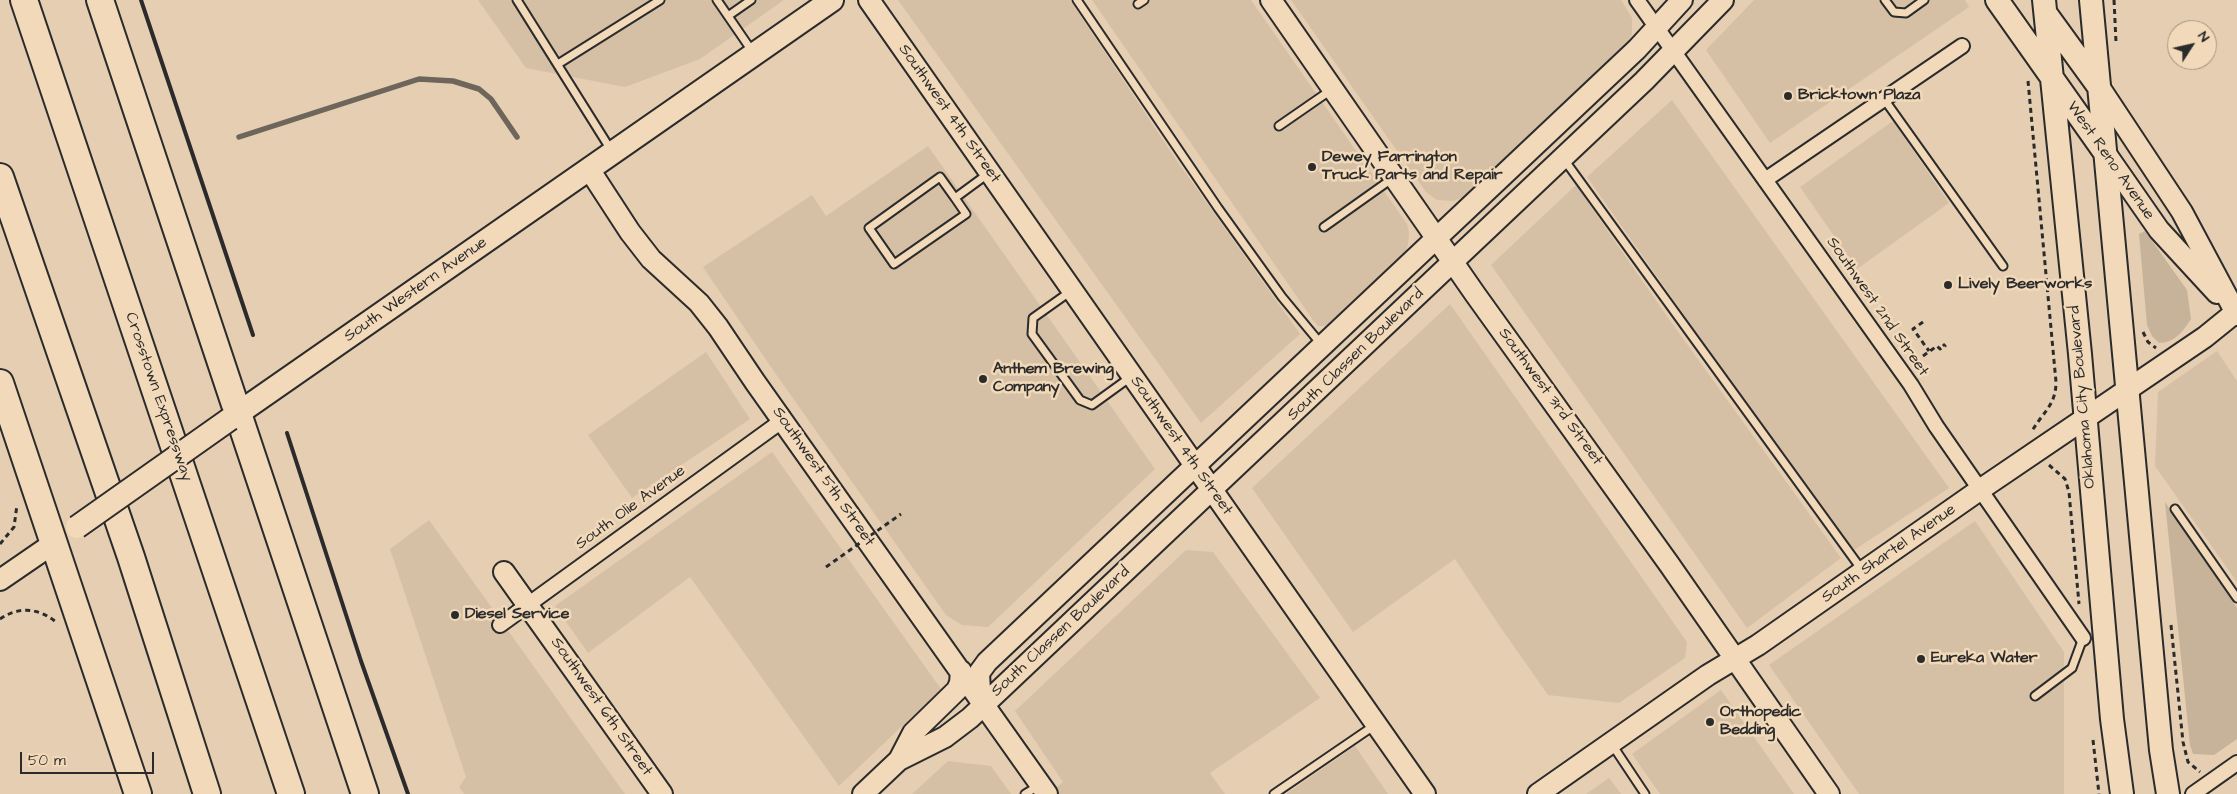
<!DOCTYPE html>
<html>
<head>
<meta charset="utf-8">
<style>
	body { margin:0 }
	#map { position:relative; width:2237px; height:794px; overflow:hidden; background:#e5ceb1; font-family:"Architects Daughter",sans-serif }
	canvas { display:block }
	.north { position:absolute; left:2167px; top:20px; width:50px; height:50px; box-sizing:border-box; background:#f1d9b9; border:1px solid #a29380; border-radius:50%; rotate:55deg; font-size:14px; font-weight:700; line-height:20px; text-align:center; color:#2b2b2b }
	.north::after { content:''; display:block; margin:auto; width:18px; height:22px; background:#2b2b2b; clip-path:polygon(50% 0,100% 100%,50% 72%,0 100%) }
	.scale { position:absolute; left:20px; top:752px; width:134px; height:22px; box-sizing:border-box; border:2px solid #2b2b2b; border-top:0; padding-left:6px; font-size:15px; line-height:18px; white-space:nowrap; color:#2b2b2b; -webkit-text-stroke:4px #f1d9b9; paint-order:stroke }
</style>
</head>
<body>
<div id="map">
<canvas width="2237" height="794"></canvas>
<div class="north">N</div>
<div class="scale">50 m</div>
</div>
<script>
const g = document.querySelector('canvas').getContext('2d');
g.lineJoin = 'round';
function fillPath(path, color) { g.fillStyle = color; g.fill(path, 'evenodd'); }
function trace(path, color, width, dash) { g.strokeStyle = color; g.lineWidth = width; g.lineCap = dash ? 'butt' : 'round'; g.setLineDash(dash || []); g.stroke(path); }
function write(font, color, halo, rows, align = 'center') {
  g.font = font + ' "Architects Daughter",sans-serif'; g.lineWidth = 5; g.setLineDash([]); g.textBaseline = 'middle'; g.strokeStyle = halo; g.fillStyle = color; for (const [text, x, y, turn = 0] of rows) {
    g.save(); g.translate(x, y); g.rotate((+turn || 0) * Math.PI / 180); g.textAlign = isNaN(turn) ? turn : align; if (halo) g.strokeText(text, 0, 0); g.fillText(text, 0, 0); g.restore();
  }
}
const built = new Path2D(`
	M478,0H784L700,59L625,87L526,68Z
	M898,0H1070L1177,161L1300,334L1201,423Z
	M1092,0H1251L1407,224L1409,233L1408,245L1404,255L1333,323L1325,326H1318L1313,320Z
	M1291,0H1621L1632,18V34L1627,46L1468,195L1453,201L1437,200L1426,192Z
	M1754,0H1965L1969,7L1770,143L1706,50Z
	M1672,100L1949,488L1851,552L1587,177Z
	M1893,121L1949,203L1857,269L1800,187Z
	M928,146L1155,469L988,627L962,625L946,615L773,370L703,267L812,195L826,216Z
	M1576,185L1666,315L1841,558L1747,628L1491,265Z
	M1450,304L1687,642L1685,658L1619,703L1548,695L1501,628L1455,559L1353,632L1252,488Z
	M2217,351L2237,381V582L2155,466L2158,392Z
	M706,352L750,419L632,498L588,435Z
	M772,452L941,689L839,786L690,577L588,653L555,606Z
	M429,520L625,794H464L459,787L466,777L390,549Z
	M1975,521L2064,652V794H1859L1769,665Z
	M1186,550L1213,552L1320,698L1210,773L1225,794H1048L1063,782L1015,711Z
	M1721,690L1794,794H1660L1632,754Z
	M1355,746L1388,794H1286Z
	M948,761L991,766L1011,794H912Z
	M1609,778L1621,794H1586Z`);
const green = new Path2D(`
	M2145,231L2187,290L2191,319C2183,331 2175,343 2159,343L2152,336L2147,325L2139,234Z
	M2165,502L2237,608V739L2214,755L2193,754L2190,745Z`);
const stream = new Path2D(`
	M239,137L419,79L453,81L479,89L491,99L517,137`);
const path = new Path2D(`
	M2114,0L2116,42
	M2028,81L2056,382C2056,405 2043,412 2032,431
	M1923,322L1913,329L1929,351
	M2143,332L2148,342L2156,348
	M1923,356L1937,346L1940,349L1945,346L1943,344
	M2049,465L2065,479L2069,492L2079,604
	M0,544L14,527L17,505
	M0,619C19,606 39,608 56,622
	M2171,625L2183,742L2188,762L2200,772
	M2093,740L2099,794`);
const lane = new Path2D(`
	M517,0L611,150
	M717,0L752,51
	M1077,0L1218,208L1282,297L1321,344
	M1885,0L1894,12L1906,13L1924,0
	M1138,4L1144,0
	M728,16L751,0
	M558,64L660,0
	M1884,99L2003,266
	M1279,126L1331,90
	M1563,158L1862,570
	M955,198L940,177L869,228L894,264L966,214L955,198L989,173
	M1324,227L1393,178
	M1071,291L1033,318L1032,334L1080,400L1092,405L1132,376
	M2175,509L2237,598
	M2035,696L2072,668L2083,638
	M1611,743L1645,794
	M1025,794L1040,785
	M1274,794L1375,725`);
const street = new Path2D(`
	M1637,0L1911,385L1936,426L2083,638
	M1765,180L1962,46
	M500,625L783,420
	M2193,794L2237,763`);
const secondary = new Path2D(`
	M869,0L1425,794
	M1271,0L1475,294L1669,564L1829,794
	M2100,88L2182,212L2237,315
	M2104,151L2159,230L2217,293
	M589,169L630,232L651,259L699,303L718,327L755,382L1047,794
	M504,572L662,794
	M0,580L54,543
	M984,705L980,691L979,673L987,662L1637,49L1682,0
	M899,760L945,737L970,718L1644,81L1723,0
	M863,794L899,760L913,733L957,690L960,683L961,671
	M1538,794L1708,675L1758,645L1981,489L2205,337L2237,311`);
const primary = new Path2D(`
	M1997,0L2103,150
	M2044,0L2080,354L2112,719L2122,794
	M2091,0L2161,750L2168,794
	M2046,14L2099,87
	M230,419L832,0`);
const highway = new Path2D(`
	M24,0L291,794
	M100,0L365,794
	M0,177L131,557L207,794
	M0,383L138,794`);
const rail = new Path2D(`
	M141,0L253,335
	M287,433L361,661L408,794`);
const pathBridge = new Path2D(`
	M826,567L901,514`);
const primaryBridge = new Path2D(`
	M77,527L230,419`);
const markers = [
	[1788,96,5,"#2b2b2b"],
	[1312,167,5,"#2b2b2b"],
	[1948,285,5,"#2b2b2b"],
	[983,379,5,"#2b2b2b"],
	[455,615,5,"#2b2b2b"],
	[1921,659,5,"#2b2b2b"],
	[1710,722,5,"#2b2b2b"]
];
const poiNames = [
	["Bricktown Plaza",1798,96],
	["Dewey Farrington",1322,158],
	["Truck Parts and Repair",1322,176],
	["Lively Beerworks",1958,285],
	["Anthem Brewing",993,370],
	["Company",993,388],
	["Diesel Service",465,615],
	["Eureka Water",1931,659],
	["Orthopedic",1720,713],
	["Bedding",1720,731]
];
const streetNames = [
	["Southwest 4th Street",949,114,55],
	["West Reno Avenue",2110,161,55],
	["South Western Avenue",416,290,-35],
	["Southwest 2nd Street",1877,307,55],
	["South Classen Boulevard",1356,355,-44],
	["Crosstown Expressway",158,397,71],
	["Southwest 3rd Street",1550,397,54],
	["Oklahoma City Boulevard",2083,397,-95],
	["Southwest 4th Street",1181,446,55],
	["Southwest 5th Street",823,477,55],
	["South Olie Avenue",631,508,-36],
	["South Shartel Avenue",1889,554,-35],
	["South Classen Boulevard",1061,632,-43],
	["Southwest 6th Street",601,707,55]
];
fillPath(built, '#d5c0a6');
fillPath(green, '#c6b39a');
trace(stream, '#6e665b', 5.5);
trace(lane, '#2b2b2b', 11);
trace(street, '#2b2b2b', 18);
trace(secondary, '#2b2b2b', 24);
trace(primary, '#2b2b2b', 26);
trace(highway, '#2b2b2b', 30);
trace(path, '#2b2b2b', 3, [5, 4]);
trace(lane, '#f1d9b9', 7);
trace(street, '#f1d9b9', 14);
trace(secondary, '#f1d9b9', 20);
trace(primary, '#f1d9b9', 22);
trace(highway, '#f1d9b9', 26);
trace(rail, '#2b2b2b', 4);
trace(primaryBridge, '#2b2b2b', 26, []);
trace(pathBridge, '#2b2b2b', 3, [5, 4]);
trace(primaryBridge, '#f1d9b9', 22);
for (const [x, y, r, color] of markers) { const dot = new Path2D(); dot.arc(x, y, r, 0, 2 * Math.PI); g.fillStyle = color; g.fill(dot); trace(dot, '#f1d9b9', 2); }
write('bold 16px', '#2b2b2b', '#f1d9b9', poiNames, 'left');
write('16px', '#2b2b2b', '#f1d9b9', streetNames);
</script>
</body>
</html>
